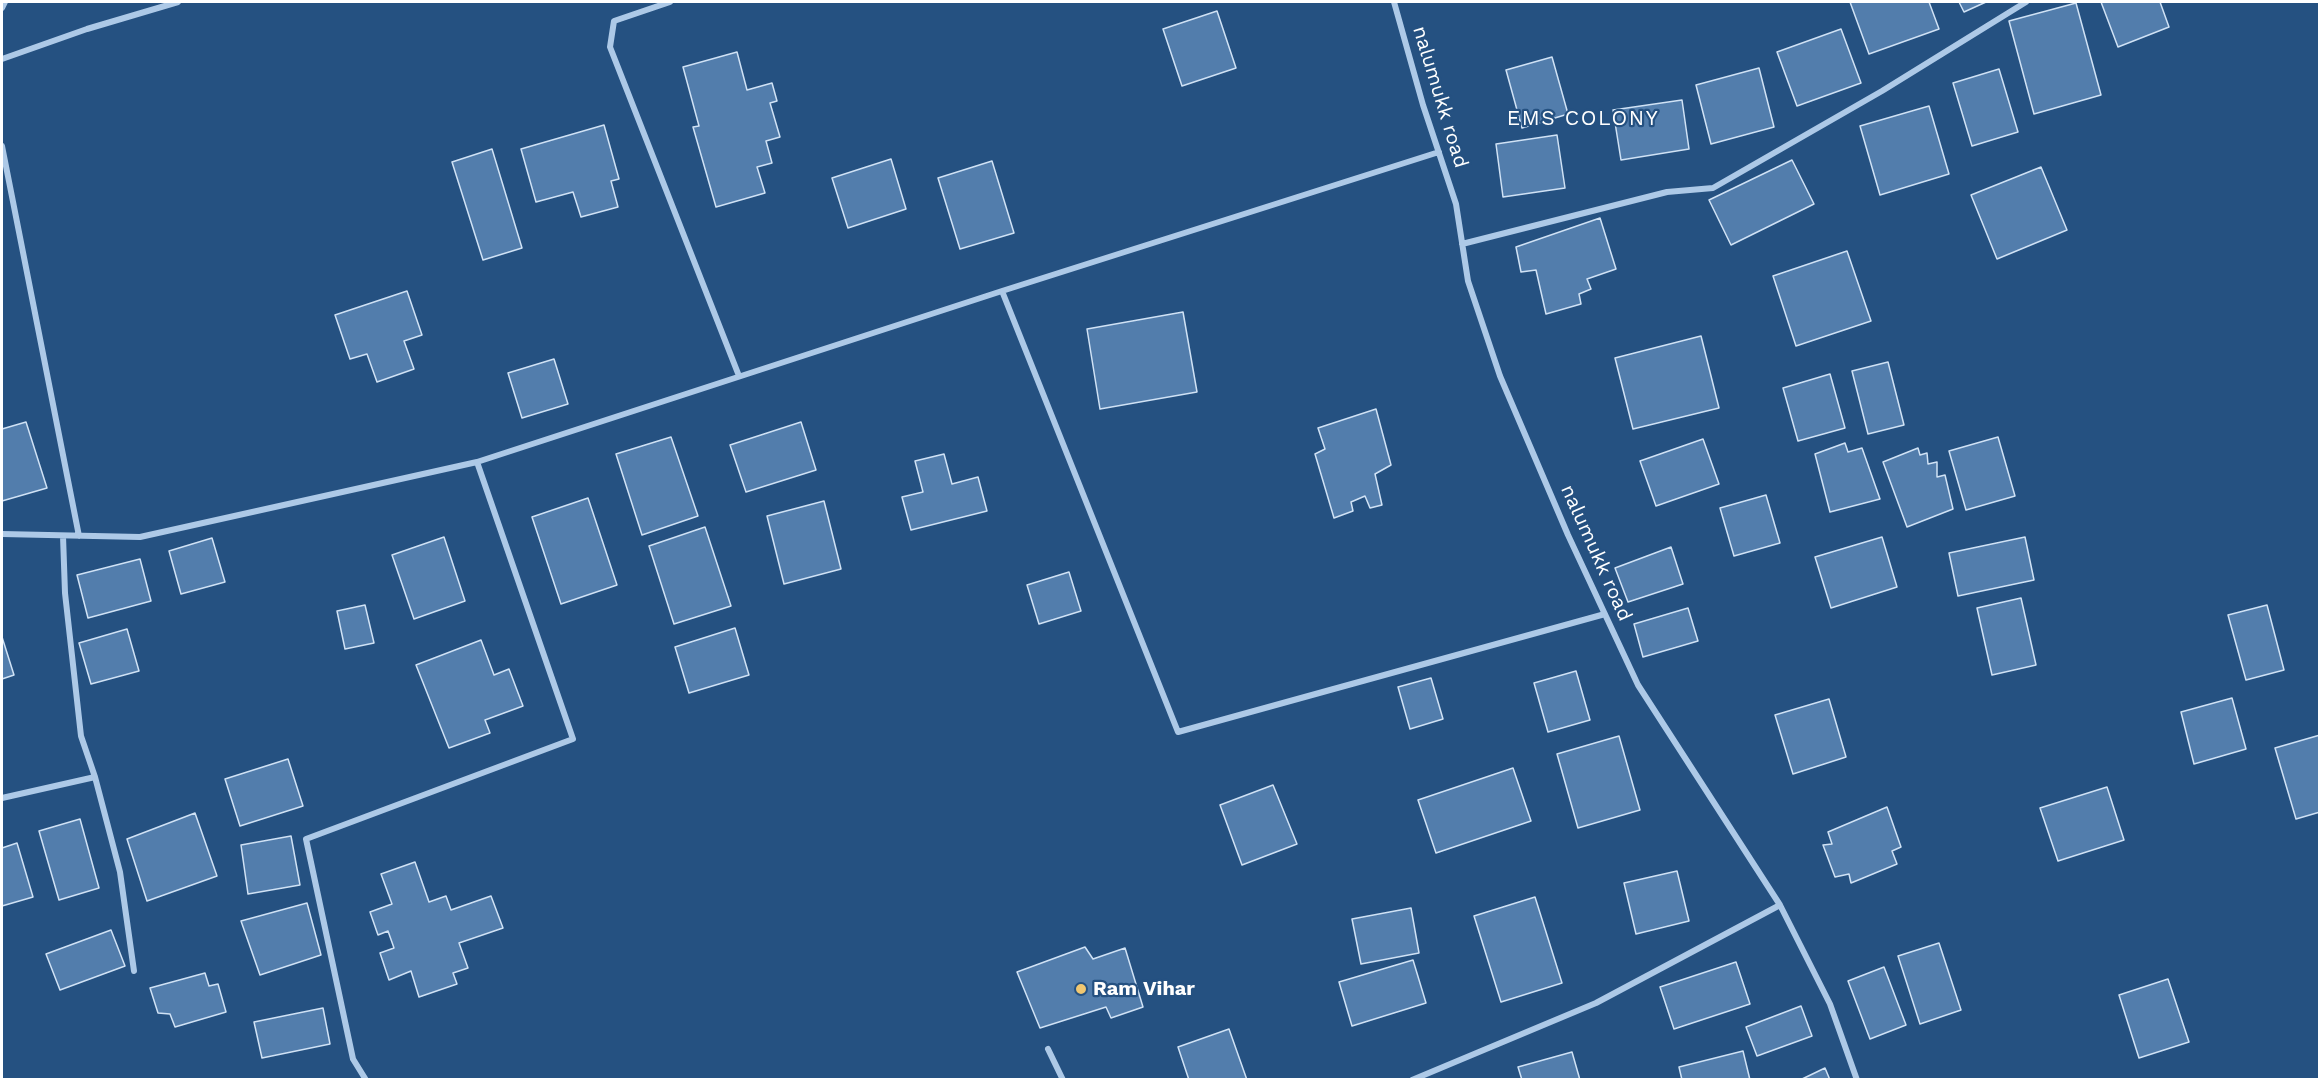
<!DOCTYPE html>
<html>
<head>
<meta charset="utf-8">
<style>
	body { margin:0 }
	#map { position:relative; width:2321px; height:1081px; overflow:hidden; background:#255181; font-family:"Work Sans",sans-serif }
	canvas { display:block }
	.frame { position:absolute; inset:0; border:3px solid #fff; pointer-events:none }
</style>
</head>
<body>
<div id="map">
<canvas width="2321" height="1081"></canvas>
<div class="frame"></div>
</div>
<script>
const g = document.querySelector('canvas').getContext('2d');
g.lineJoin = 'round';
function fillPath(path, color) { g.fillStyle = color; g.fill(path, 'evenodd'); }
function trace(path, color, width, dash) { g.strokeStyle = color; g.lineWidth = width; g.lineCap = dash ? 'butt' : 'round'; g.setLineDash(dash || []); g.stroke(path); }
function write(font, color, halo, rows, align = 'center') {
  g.font = font + ' "Work Sans",sans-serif'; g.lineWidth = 4.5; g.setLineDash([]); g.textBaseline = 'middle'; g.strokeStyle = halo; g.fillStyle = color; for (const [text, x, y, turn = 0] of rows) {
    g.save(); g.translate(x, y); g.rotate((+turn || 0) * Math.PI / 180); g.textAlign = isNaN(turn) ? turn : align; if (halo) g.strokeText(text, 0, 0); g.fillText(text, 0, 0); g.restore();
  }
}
const building = new Path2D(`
	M1850,2H1929L1939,29L1869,54Z
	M1959,2H1986L1964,12Z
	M2101,2H2160L2169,27L2118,47Z
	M2076,3L2101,95L2034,114L2009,21Z
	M1217,11L1236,68L1182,86L1163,29Z
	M1841,29L1861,83L1797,106L1777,52Z
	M737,52L747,90L772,83L777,101L770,103L780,137L766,141L772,163L757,167L765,193L716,207L693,127L699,126L683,67Z
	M1552,57L1568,114L1522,128L1506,70Z
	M1759,68L1774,127L1711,144L1696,85Z
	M1999,69L2018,132L1972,146L1953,83Z
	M1682,100L1689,149L1621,160L1613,110Z
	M1929,106L1949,174L1880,195L1860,126Z
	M604,125L619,179L611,181L618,207L581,217L573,192L536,202L521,149Z
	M1557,135L1565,188L1503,197L1496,144Z
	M492,149L522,248L483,260L452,162Z
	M891,159L906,209L848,228L832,178Z
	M1792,160L1814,204L1731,245L1709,200Z
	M992,161L1014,233L960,249L938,178Z
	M2041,167L2067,230L1997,259L1971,195Z
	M1600,218L1616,269L1587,279L1591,289L1579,294L1581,304L1546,314L1536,270L1521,272L1516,247Z
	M1847,251L1871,321L1796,346L1773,276Z
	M407,291L422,335L404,341L414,369L377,382L367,354L350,359L335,315Z
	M1183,312L1197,392L1100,409L1087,329Z
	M1701,336L1719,408L1633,429L1615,358Z
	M554,359L568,404L522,418L508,373Z
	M1888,362L1904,425L1868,434L1852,371Z
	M1830,374L1845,428L1798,441L1783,388Z
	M1376,409L1391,465L1375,474L1382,505L1370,508L1365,496L1351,502L1353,511L1334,518L1315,454L1325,449L1318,428Z
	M26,422L47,488L2,501V429Z
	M801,422L816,470L746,492L730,445Z
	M671,437L698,516L642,535L616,454Z
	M1998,437L2015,496L1966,510L1949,451Z
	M1703,439L1719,484L1656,506L1640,461Z
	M1845,443L1848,452L1862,448L1880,499L1830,512L1815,454Z
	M1918,448L1920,455L1927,453L1928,464L1937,462V477L1945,475L1953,509L1907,527L1883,462Z
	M944,454L952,484L978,477L987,511L911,530L902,497L923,492L915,461Z
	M1766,495L1780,543L1734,556L1720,508Z
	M588,498L617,585L561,604L532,517Z
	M824,501L841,569L784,584L767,516Z
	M705,527L731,606L674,624L649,546Z
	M444,537L465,601L414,619L392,555Z
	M1882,537L1897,587L1831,608L1815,557Z
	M2025,537L2034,580L1958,596L1949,553Z
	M212,538L225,582L181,594L169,551Z
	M1671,547L1683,584L1628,602L1615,568Z
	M140,559L151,601L88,618L77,575Z
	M1069,572L1081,611L1039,624L1027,585Z
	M2021,598L2036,665L1992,675L1977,608Z
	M365,605L374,643L345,649L337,611Z
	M2267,605L2284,670L2246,680L2228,615Z
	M1688,608L1698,641L1643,657L1634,624Z
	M735,628L749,675L689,693L675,647Z
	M127,629L139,671L91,684L79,643Z
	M2,637L14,675L2,679Z
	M481,640L494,675L509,669L523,706L485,720L490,733L449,748L416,665Z
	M1576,671L1590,720L1548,732L1534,683Z
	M1431,678L1443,719L1410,729L1398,687Z
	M2232,698L2246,749L2194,764L2181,712Z
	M1829,699L1846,757L1793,774L1775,715Z
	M2320,735V812L2296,819L2275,748Z
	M1619,736L1640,810L1578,828L1557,754Z
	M288,759L303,806L240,826L225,779Z
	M1513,768L1531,821L1436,853L1418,800Z
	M1273,785L1297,844L1242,865L1220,805Z
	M2107,787L2124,840L2058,861L2040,808Z
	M1887,807L1901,847L1892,851L1897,864L1851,883L1849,874L1835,877L1823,845L1832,844L1828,832Z
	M195,813L217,876L147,901L127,839Z
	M80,819L99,888L59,900L39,831Z
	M291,836L300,885L248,894L241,845Z
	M17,843L33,897L2,906V848Z
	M415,862L429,902L446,896L451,910L491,896L503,928L459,943L468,968L453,973L457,984L419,997L411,971L389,980L380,953L394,948L388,931L378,935L370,912L392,904L381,874Z
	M1677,871L1689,921L1636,934L1624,883Z
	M1535,897L1562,983L1501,1002L1474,916Z
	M307,903L321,955L260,975L241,921Z
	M1411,908L1419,953L1361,964L1352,919Z
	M111,930L125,966L60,990L46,954Z
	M1939,943L1961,1010L1920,1024L1898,956Z
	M1085,947L1093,959L1125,948L1143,1007L1111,1018L1106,1007L1040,1028L1017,972Z
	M1413,960L1426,1003L1352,1026L1339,982Z
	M1736,962L1750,1004L1674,1029L1660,987Z
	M1884,967L1906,1025L1870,1039L1848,981Z
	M205,973L209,986L218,984L226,1012L175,1027L170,1014L158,1013L150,988Z
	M2168,979L2189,1042L2139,1058L2119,995Z
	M1801,1006L1812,1036L1757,1056L1746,1027Z
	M323,1008L330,1044L262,1058L254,1022Z
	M1229,1029L1247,1080H1189L1178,1047Z
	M1743,1051L1750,1080H1682L1679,1067Z
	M1572,1052L1580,1080H1522L1518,1067Z
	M1825,1068L1830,1080H1800Z`);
const street = new Path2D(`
	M670,2L614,21L610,47L739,376
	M1394,2L1423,105L1456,204L1468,281L1500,376L1568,535L1638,685L1780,905L1830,1004L1857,1080
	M2,8L5,2
	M2,59L87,29L178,2
	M2,146L79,536
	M1462,244L1667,192L1713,188L1882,91L2026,2
	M1002,291L1178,732L1605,614
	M2,534L140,537L477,462L1002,291L1439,152
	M63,536L65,593L81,736L95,777L120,872L134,971
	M2,798L95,777
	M1048,1049L1063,1080
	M366,1080L353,1059L306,839L573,739L477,462
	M1412,1080L1596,1003L1780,905`);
const markers = [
	[1081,989,6,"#f0c771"]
];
const streetNames = [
	["nalumukk road",1440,97,73],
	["nalumukk road",1596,553,66]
];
const poiNames = [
	["Ram Vihar",1093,989]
];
const neighbourhoodNames = [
	["EMS COLONY",1583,119]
];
fillPath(building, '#527dac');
trace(building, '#d0e2f5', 1.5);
trace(street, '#adc9e7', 6);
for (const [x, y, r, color] of markers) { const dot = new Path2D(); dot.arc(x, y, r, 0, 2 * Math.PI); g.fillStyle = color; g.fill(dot); trace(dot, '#255181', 2); }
write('20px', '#fff', '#255181', streetNames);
write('bold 20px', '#fff', '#255181', poiNames, 'left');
g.letterSpacing = '1.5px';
write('21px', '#fff', '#255181', neighbourhoodNames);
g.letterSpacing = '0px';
</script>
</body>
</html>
